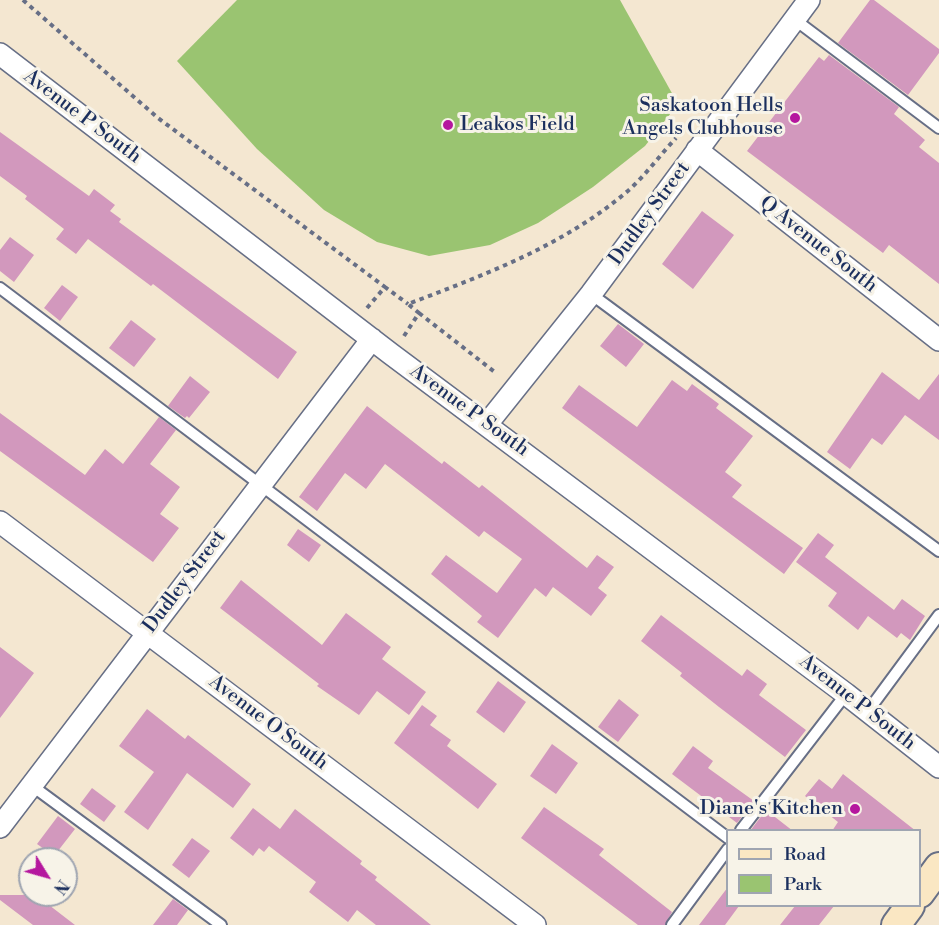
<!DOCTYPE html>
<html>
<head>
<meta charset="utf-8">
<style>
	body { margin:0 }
	#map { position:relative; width:939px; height:925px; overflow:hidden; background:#f4e7d1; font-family:"Libre Bodoni",serif }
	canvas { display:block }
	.legend { position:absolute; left:726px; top:829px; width:195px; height:78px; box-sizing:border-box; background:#f7f3e8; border:2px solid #9fa5b1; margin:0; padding:8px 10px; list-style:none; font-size:18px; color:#1b2f5e }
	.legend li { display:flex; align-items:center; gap:12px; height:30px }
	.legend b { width:30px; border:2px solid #9fa5b1 }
	.north { position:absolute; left:18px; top:847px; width:60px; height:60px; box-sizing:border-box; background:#f7f3e8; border:2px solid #9fa5b1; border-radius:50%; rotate:127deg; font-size:16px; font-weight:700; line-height:24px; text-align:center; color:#1b2f5e }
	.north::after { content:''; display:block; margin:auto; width:21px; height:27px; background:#b5179e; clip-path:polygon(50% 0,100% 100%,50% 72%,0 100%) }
</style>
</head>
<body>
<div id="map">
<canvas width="939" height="925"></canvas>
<ul class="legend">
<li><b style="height:8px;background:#fae7c3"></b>Road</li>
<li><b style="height:16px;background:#9ac471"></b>Park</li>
</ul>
<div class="north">N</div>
</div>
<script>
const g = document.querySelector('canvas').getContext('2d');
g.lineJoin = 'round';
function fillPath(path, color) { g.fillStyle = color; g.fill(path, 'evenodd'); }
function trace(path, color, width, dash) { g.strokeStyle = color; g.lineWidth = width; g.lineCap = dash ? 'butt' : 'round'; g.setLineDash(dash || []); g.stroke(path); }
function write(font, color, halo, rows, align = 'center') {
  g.font = font + ' "Libre Bodoni",serif'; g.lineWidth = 6; g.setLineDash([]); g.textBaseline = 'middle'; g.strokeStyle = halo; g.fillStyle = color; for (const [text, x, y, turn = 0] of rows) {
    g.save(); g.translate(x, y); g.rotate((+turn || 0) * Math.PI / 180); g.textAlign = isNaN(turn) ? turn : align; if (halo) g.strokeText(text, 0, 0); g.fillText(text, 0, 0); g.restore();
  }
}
const green = new Path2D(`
	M237,0H620L678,104L645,146L593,187L538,223L490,245L429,256L377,242L324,210L257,149L177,61Z`);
const building = new Path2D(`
	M870,0H874L939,49V53L908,95L838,43Z
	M829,55L899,107L894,114L925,140L919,147L939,163V284L889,245L883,253L747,151L819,57L824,61Z
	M0,132L89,196L94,189L115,205L110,211L121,219L119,222L297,352L278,379L153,284L151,286L88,239L76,254L56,239L64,229L25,199L27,196L0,176Z
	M702,211L734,235L693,289L662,264Z
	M10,237L34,255L14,282L0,271V250Z
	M62,285L78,297L60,321L44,308Z
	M131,320L156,339L134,367L109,348Z
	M618,324L644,344L626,367L600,346Z
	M882,372L919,400L939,374V440L905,415L882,445L872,438L850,469L827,452Z
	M190,376L210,392L189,418L187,416L185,418L168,406Z
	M672,380L687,391L692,384L719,404L716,408L753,436L725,472L742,485L732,497L803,548L784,574L562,408L579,385L637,427Z
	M367,406L442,464L444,461L479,488L482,485L587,568L597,555L614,567L598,588L607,595L591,616L553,587L546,597L535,588L498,638L477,622L482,616L431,574L446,555L497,593L522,559L484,531L479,537L385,464L366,489L345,473L317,511L299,497Z
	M0,413L85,475L105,449L123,464L159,417L176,430L150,464L180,487L160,514L179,528L153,562L0,451Z
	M298,529L321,545L309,562L287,545Z
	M818,533L834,545L825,557L894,610L902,599L925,616L910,640L901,633L897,638L868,616L858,630L828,606L837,593L796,562Z
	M241,580L322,645L346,613L391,647L382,659L426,692L409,715L377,691L359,715L317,686L319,684L220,608Z
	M661,615L742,676L747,669L767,684L759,695L806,730L785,757L719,707L680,676L682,673L641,641Z
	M0,647L34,673L0,718Z
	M498,681L526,702L504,733L476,712Z
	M619,699L639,715L618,742L598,727Z
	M422,705L437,716L430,725L451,740L447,746L497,784L478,809L394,743Z
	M147,709L185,739L188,735L251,784L233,808L187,773L148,830L124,812L154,772L119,746Z
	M552,744L578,763L556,794L530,776Z
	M693,746L713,761L708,768L754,801L737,823L672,774Z
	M843,774L916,831H832L838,822L805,796L819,779L832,789Z
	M92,788L116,806L104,822L80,804Z
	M544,807L604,849L599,855L672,912L665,925H638L521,838Z
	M253,808L280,829L295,809L362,861L360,864L377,877L375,880L431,925H376L357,910L348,922L309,892L316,882L269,846L264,852L259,848L253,856L230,838Z
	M766,810L793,831H750Z
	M58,816L75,829L54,856L37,844Z
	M192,838L210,851L189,878L172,865Z
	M728,887V906H739L725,925H699Z
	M0,895H36L75,925H33L0,900Z
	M173,899L188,910L177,925H153Z
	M795,906H834L819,925H780Z`);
const path = new Path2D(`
	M23,0L158,118L385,287
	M367,308L385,287L408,304
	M419,313L496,373
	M404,336L419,313L408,304C484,275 560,247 623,195C643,179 659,156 676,138`);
const lane = new Path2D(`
	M794,19L939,128
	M0,288L728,838
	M591,294L939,551
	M868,711L939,615
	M31,785L221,925
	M741,830L846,694
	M672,925L728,849`);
const street = new Path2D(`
	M0,54L391,354L846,694L939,767
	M697,150L939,340
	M487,424L591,294L809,0
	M0,522L535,925
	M0,827L372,339`);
const secondary = new Path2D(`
	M920,893L939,867
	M896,925L910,906`);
const markers = [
	[795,118,6,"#b5179e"],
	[448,125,6,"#b5179e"],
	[855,809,6,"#b5179e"]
];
const poiNames = [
	["Saskatoon Hells",783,106],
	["Angels Clubhouse",783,129],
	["Leakos Field",460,125,"left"],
	["Diane's Kitchen",843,809]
];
const streetNames = [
	["Avenue P South",82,117,37],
	["Dudley Street",650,214,-54],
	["Q Avenue South",818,245,38],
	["Avenue P South",469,411,36],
	["Dudley Street",185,582,-53],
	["Avenue P South",857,703,38],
	["Avenue O South",268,723,37]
];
fillPath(green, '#9ac471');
fillPath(building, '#d298bd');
trace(lane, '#676f86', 14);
trace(street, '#676f86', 24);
trace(secondary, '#676f86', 32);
trace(path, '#676f86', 4, [4.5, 4.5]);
trace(lane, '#fff', 10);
trace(street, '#fff', 21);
trace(secondary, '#fae7c3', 28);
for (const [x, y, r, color] of markers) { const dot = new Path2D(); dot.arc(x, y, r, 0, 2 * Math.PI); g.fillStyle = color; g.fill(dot); trace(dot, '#f7f3e8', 2); }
write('20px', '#1b2f5e', '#f7f3e8', poiNames, 'right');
write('20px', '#1b2f5e', '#f7f3e8', streetNames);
</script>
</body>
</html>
